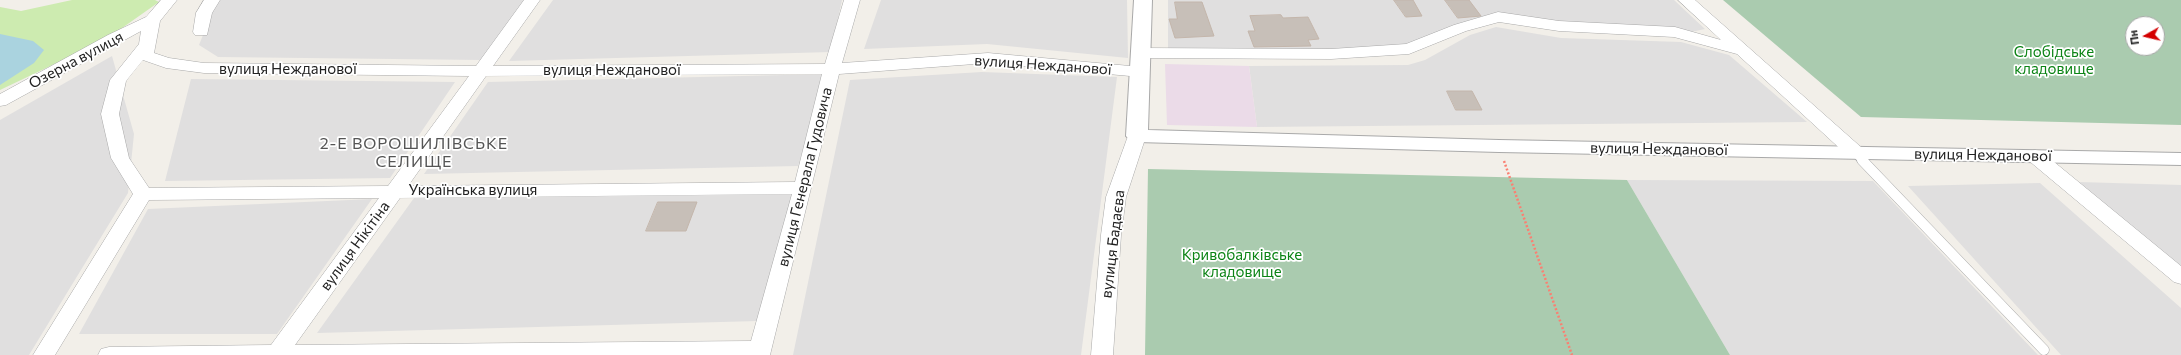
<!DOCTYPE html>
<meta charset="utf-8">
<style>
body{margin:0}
#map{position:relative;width:2181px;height:355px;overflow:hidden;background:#f2efe9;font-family:Commissioner,sans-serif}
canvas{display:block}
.north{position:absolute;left:2125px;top:16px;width:40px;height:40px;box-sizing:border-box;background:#fff;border:1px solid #a7a7a7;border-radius:50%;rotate:262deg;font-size:11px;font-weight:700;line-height:16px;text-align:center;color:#222}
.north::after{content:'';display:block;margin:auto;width:14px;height:18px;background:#d40000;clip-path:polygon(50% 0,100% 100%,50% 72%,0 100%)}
</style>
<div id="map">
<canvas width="2181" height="355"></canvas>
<div class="north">Пн</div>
</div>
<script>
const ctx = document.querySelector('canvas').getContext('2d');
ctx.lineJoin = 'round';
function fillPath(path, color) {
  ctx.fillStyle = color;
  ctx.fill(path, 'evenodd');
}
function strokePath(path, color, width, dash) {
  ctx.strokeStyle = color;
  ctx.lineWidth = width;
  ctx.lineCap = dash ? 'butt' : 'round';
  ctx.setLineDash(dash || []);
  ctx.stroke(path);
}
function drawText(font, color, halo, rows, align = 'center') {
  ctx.font = font + ' Commissioner,sans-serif';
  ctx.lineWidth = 3.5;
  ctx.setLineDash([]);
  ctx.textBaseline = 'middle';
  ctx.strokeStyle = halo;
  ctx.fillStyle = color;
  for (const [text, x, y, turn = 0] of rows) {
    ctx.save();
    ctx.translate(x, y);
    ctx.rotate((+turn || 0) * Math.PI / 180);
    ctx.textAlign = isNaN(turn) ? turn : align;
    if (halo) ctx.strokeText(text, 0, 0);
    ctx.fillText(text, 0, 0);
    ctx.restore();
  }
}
fillPath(new Path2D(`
 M217,0H525L481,60L218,57L199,45Z
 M553,0H842L831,52L509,61Z
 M881,0H1127L1128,58L987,44L864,49Z
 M1168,0H1674L1705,29L1691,32L1555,22L1492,15L1408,46L1349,51L1168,50Z
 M1496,27L1561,38L1681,42L1729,55L1807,122L1257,127L1249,66L1408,65L1425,60L1470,35Z
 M112,56L134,134L128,193L29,355H0V120Z
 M982,72L1117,77L1081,355H793L850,80Z
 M827,74L798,166L424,174L488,82Z
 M191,79L455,82L390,178L165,181Z
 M1627,180L1873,181L2038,355H1730Z
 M2079,182L2181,185V269Z
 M2040,183L2181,308V355H2061L1908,186Z
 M795,193L758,321L317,333L414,198Z
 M372,199L277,334H79L148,209Z`), '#e0dfdf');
fillPath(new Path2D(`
 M1165,64L1249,66L1257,127L1167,125Z`), '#ebdbe8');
fillPath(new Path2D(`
 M72,0H155L159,2L105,40L0,90V7L21,11Z`), '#cdebb0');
fillPath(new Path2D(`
 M1723,0H2181V125L1861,117ZM2133,24H2157V48H2133Z
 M1148,169L1627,180L1730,355H1145Z`), '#aacbaf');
fillPath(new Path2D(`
 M0,34L33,41L44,50L34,63L0,85Z`), '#aad3df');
const building = new Path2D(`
 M1394,0H1413L1422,16L1406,17Z
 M1445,0H1469L1481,16L1458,18Z
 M1175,2H1202L1214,36L1175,38L1169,19H1177Z
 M1281,15L1283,18L1308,17L1319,39L1308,40L1311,46L1254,47L1248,31H1255L1250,16Z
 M1447,91H1472L1482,110H1456Z
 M658,202H697L686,231H646Z`);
fillPath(building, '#c7bfb8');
strokePath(building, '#c4b6ab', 1);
const serviceFar1 = new Path2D(`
 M1855,152L1863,161`);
const service = new Path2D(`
 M1862,160L2044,350`);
const minor = new Path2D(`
 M161,0H177L160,21L154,53L169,58L204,63L476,66L524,0H540L493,66L825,64L844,0H860L842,63L988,53L1141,67L1147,68L1149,72L1147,76L1141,77L988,63L839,74L770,355H98L101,349L109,347L271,345L379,198L149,200L55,355H33L133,194L111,158L101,114L110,80L139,44L141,31L6,105L0,106V94L108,35L146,17ZM143,60L166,68L204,73L469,76L388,186L149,188L129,158L119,114L126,81ZM822,74L795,182L408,186L486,76ZM792,194L751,341L295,345L400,198Z
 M204,0H220L212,13L207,35H195L193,32L196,13Z
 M1678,0H1695L1862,148L1864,152L1862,156L1855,158L1848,156L1737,54L1674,37L1559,31L1499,22L1466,31L1409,54L1331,59L1141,58L1135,56L1133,53L1135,50L1141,48L1331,49L1406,44L1454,25L1498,12L1559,21L1675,27L1721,40Z
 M1137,131L1143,132L1146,136L1126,197L1121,235L1113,355H1091L1101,235L1106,197L1128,136L1131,132Z
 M2035,150L2042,152L2181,266V284L2174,282L2028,160L2026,156L2028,152Z`);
const tertiary = new Path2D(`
 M1134,0H1152L1148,130L1499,140L2181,153V165L1499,152L1137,142L1130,140L1126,136Z`);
strokePath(serviceFar1, '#a9a9a9', 10);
strokePath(service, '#a9a9a9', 11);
strokePath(minor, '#a9a9a9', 1);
strokePath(tertiary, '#a9a9a9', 2);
strokePath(new Path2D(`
 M1504,161L1572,355`), '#fa8072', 2.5, [2, 2]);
strokePath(serviceFar1, '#fff', 8);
strokePath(service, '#fff', 10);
fillPath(minor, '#fff');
fillPath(tertiary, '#fff');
drawText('15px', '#0c8416', '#fff', [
 ["Слобідське",2054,52],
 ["кладовище",2054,69],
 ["Кривобалківське",1242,255],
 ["кладовище",1242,272]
]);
drawText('15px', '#222', '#fff', [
 ["Озерна вулиця",76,60,-28],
 ["вулиця Нежданової",1043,65,4],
 ["вулиця Нежданової",288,69],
 ["вулиця Нежданової",612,70],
 ["вулиця Нежданової",1659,149,1],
 ["вулиця Нежданової",1983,155,1],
 ["вулиця Генерала Гудовича",805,177,-76],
 ["Українська вулиця",473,190],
 ["вулиця Бадаєва",1113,244,-83],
 ["вулиця Нікітіна",355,246,-54]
]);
ctx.letterSpacing = '1px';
drawText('16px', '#555', '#fff', [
 ["2-Е ВОРОШИЛІВСЬКЕ",414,144],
 ["СЕЛИЩЕ",414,162]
]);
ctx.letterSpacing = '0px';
</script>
